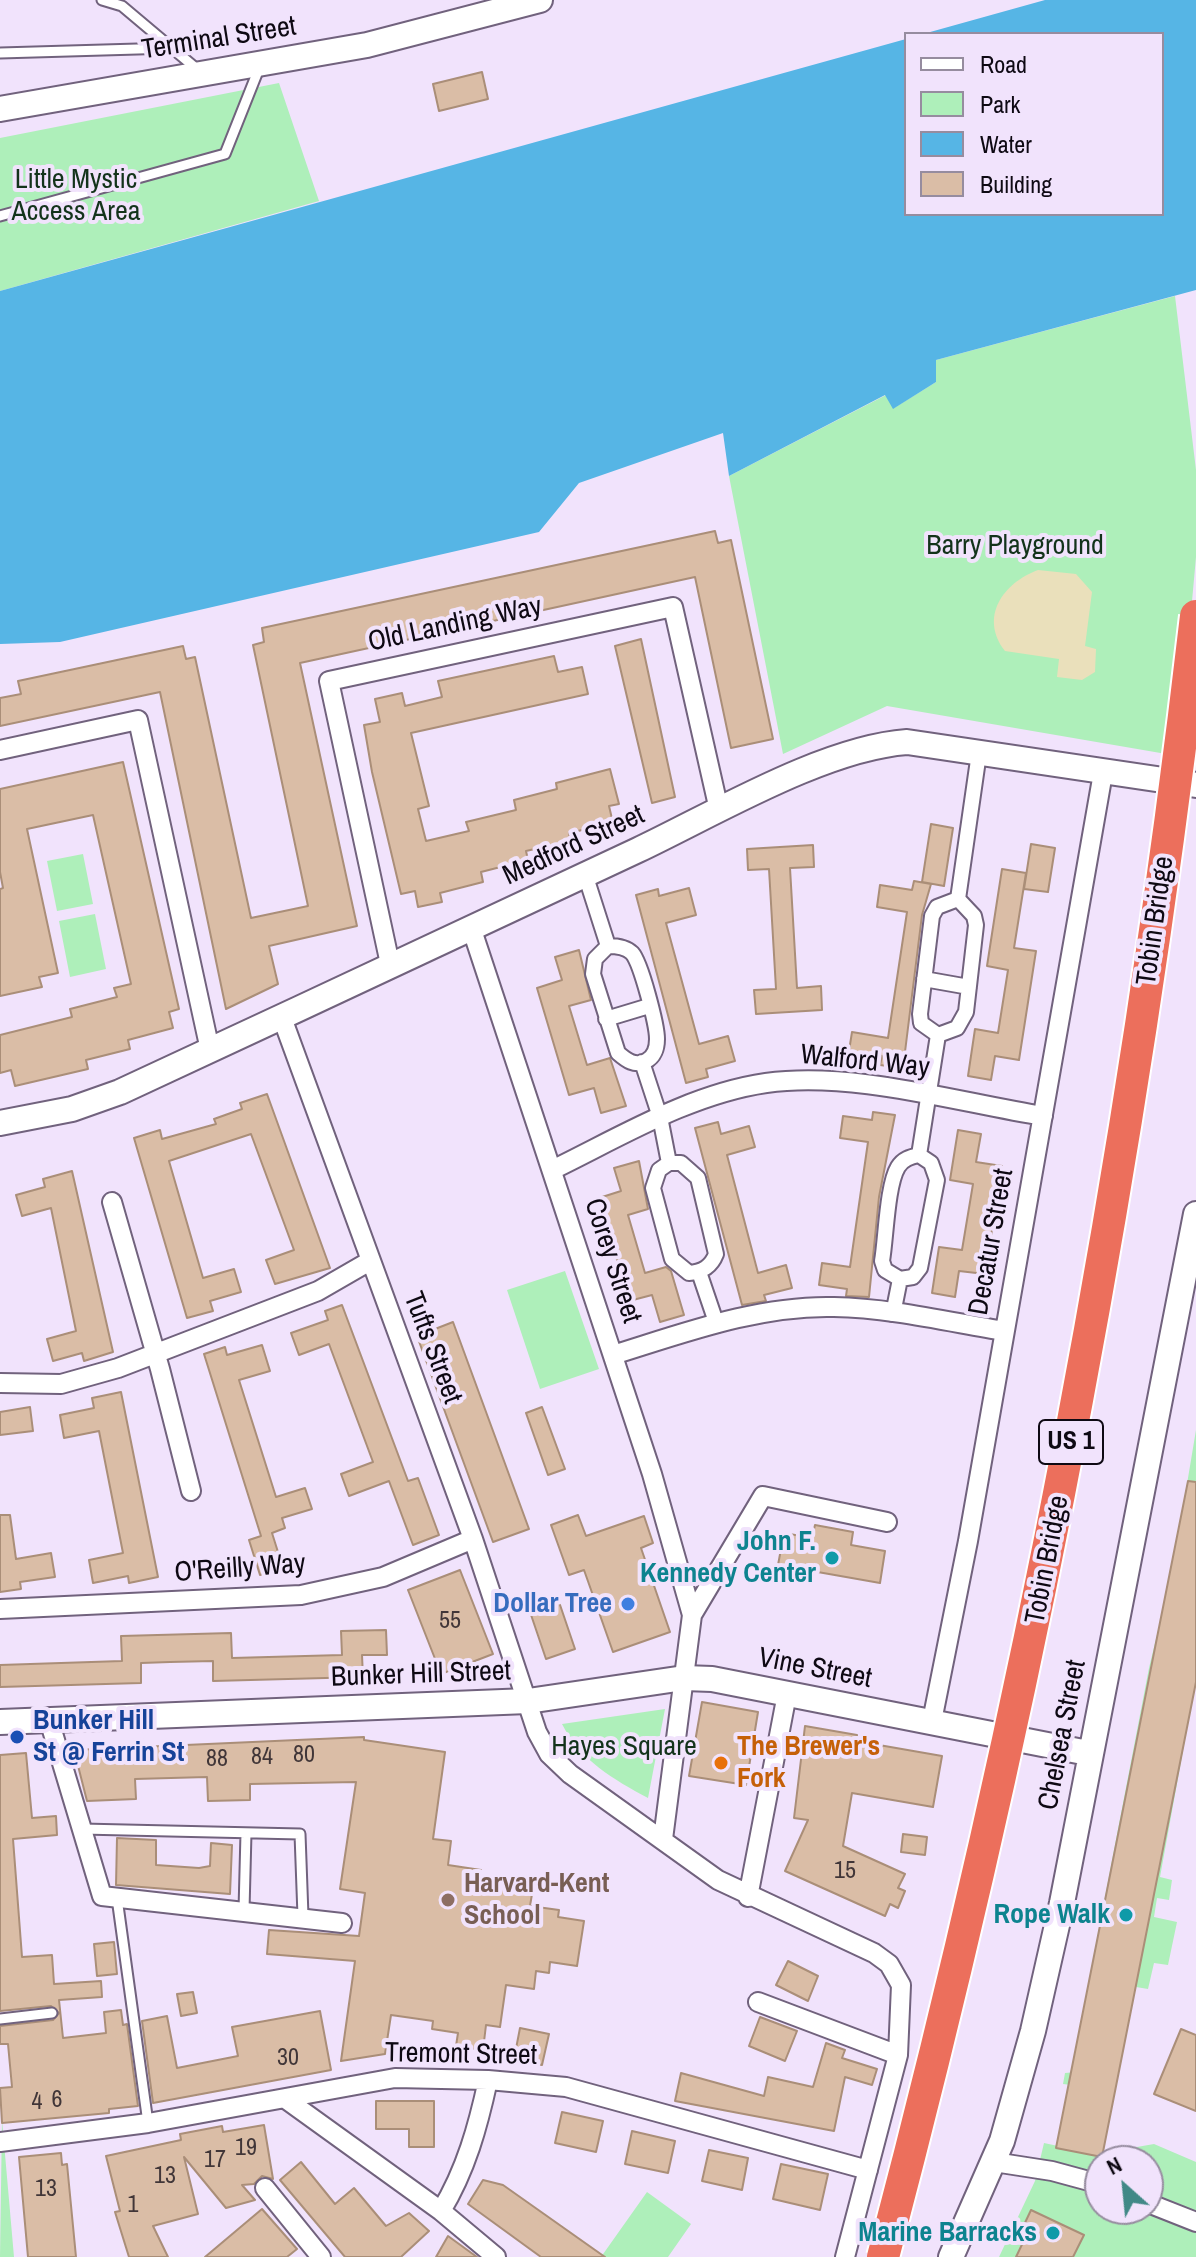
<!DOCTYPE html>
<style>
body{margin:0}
#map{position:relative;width:1196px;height:2257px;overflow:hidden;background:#f1e3fc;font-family:"Archivo Narrow",sans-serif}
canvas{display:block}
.legend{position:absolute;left:904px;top:32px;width:260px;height:184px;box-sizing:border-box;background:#f1e3fc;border:2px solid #968c9f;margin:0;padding:10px 14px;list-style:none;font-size:24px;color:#0e0913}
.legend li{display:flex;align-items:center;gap:16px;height:40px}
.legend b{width:40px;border:2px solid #968c9f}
.north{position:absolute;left:1084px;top:2145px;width:80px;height:80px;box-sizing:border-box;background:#f1e3fc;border:2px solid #968c9f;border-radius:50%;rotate:333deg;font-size:22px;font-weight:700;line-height:32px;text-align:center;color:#0e0913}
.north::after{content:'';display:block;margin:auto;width:28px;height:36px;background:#418987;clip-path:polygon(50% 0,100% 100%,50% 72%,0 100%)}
</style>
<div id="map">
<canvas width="1196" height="2257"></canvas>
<ul class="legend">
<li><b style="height:10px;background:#fff"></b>Road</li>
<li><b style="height:22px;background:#aeefba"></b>Park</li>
<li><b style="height:22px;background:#56b5e5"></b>Water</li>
<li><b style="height:22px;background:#dabda6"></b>Building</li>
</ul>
<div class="north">N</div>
</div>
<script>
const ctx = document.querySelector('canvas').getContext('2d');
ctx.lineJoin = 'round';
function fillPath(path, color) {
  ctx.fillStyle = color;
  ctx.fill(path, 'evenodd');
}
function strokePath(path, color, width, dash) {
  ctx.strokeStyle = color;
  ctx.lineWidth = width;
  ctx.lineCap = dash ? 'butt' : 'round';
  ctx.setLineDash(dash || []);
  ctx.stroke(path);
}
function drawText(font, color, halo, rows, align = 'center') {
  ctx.font = font + ' "Archivo Narrow",sans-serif';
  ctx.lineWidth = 8;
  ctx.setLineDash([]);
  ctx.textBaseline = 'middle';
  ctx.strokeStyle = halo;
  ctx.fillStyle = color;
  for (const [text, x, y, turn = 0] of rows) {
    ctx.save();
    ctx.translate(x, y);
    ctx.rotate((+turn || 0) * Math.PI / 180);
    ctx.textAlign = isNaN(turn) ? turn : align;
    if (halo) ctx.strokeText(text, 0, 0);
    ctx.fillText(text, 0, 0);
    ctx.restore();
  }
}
fillPath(new Path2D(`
 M279,83L319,201L0,291V138Z
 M1175,296L1196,470V557L1178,756L887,706L783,754L729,476L886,395L894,408L936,382V360Z
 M83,854L93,904L57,911L47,861Z
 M95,914L106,969L70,977L59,921Z
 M565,1271L599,1369L540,1389L507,1290Z
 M1196,1430V1679L1160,1877L1172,1880L1169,1900L1157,1898L1154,1917L1177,1922L1168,1965L1154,1963L1148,1989L1136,1987L1097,2154L1154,2144L1196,2162V2257H999L1035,2181L1044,2143L1058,2146L1071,2085L1063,2084L1065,2073L1076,2072L1079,2032L1149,1668L1173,1568ZM1100,2161H1148V2209H1100Z
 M665,1709L648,1798C613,1779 581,1761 562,1724Z
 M2,2120L14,2257H0Z
 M647,2192L691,2224L668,2257H601Z`), '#aeefba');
fillPath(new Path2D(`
 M1038,570L1076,574L1092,592L1085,646L1096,649L1095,672L1082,680L1057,677L1059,659L1005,651C979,617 1003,583 1038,570Z`), '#eae0bb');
fillPath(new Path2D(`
 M1045,0H1196V290L936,360V382L893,409L885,395L729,476L723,433L579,483L539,532L60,642L0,644V291L906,39V214H1162V34H923Z`), '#56b5e5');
const building = new Path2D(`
 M482,72L488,99L439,111L433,84Z
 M715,531L718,543L731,540L773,739L731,748L695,577L300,663L357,926L269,946L278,984L226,1009L160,692L0,726V698L21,694L18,681L183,646L186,659L195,657L251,918L308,906L253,645L264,642L262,628Z
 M641,639L675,797L652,803L615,646Z
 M554,656L558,672L582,667L588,694L411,733L429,806L418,809L426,841L469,831L466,822L516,810L514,800L557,789L556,783L610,769L619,804L609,806L613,823L569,833L570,841L526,851L528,860L481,872L483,882L440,893L442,902L418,907L415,891L401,894L372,772L364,725L380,722L375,699L402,693L405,706L442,697L438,681Z
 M123,762L179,1009L169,1012L173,1028L128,1040L130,1049L86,1060L88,1069L15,1086L11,1070L0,1073V1035L72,1017L70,1009L117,997L114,988L131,984L93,815L27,829L58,973L39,977L42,987L0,996V889L3,888L0,872V789Z
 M931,824L953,828L944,886L922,882Z
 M1031,844L1055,848L1048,892L1024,889Z
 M813,845L814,867L790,868L797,988L821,986L822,1010L756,1014L754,990L776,989L769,869L748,870L747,849Z
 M1002,869L1026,873L1014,948L1036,951L1019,1060L995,1056L991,1080L968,1076L975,1029L998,1033L1008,970L987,966Z
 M914,881L931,884L922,915L903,1068L880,1065L882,1056L849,1051L852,1032L888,1038L907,912L877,907L880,885L912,890Z
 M689,888L696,915L666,923L699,1044L728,1036L735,1061L706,1069L708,1077L686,1083L636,895L658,889L659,896Z
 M579,950L591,1000L569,1006L587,1065L610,1058L626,1106L601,1113L594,1088L569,1095L537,988L562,980L555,957Z
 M267,1094L330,1268L275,1284L266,1260L294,1250L251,1134L169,1161L203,1278L234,1269L241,1292L210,1301L213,1311L187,1318L134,1138L160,1130L162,1139L216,1124L214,1119L242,1109L240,1103Z
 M873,1112L895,1115L879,1197L869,1297L846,1296L847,1289L819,1285L822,1263L850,1267L868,1142L840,1138L843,1116L872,1120Z
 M718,1122L721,1134L749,1126L755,1147L727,1155L758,1273L786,1265L792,1288L764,1295L766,1301L742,1305L695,1128Z
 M958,1130L981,1134L976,1162L1002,1166L985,1274L959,1271L955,1297L932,1293L939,1247L962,1250L973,1184L950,1180Z
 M639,1161L648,1209L628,1215L645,1273L666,1267L671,1271L684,1315L660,1322L652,1295L629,1301L599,1198L621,1191L614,1168Z
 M72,1171L113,1352L84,1361L82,1353L53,1361L47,1339L76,1331L51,1208L22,1216L16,1195L45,1187L43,1179Z
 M342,1305L408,1481L418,1478L439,1535L413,1545L389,1481L349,1496L341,1474L373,1462L329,1344L299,1355L291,1333L328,1320L325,1311Z
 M453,1322L529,1529L493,1542L417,1336Z
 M262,1345L270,1371L239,1380L276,1497L305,1488L312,1509L282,1518L285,1528L272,1533L283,1568L260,1575L249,1540L261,1536L204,1354L225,1347L227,1355Z
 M121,1392L158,1577L129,1583L128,1576L93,1583L89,1560L123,1553L99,1431L64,1438L60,1415L94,1408L92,1398Z
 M30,1407L33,1431L0,1435V1412Z
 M542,1407L565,1469L548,1475L526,1413Z
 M1188,1481L1196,1482V1682L1102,2157L1056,2148Z
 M0,1515H10L16,1559L51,1553L55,1577L20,1582L21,1589L0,1592Z
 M578,1515L586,1536L644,1516L653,1543L641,1548L670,1632L613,1652L584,1570L569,1575L551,1525Z
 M815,1525L853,1532L851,1545L885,1551L880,1583L778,1565L784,1533L812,1538Z
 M460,1570L493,1654L441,1674L408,1590Z
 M557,1596L575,1649L546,1659L528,1606Z
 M386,1630L387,1655H362L363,1677L213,1681V1661L170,1662L141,1663V1683L0,1687V1665L122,1661L121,1636L231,1633L232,1658L342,1655L341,1631Z
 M702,1702L758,1712L746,1785L689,1776Z
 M805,1726L857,1735L856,1741L942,1756L933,1807L852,1793L843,1846L905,1874L898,1888L905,1891L898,1908L890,1904L885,1916L785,1871L808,1820L794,1818Z
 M364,1737V1740L445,1752L433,1839L451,1841L448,1865L481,1870L479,1878L506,1882L505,1890L532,1894L530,1906L559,1910L558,1917L584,1921L577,1966L550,1962L549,1973L536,1971L534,1989L506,1985L500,2027L486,2025L483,2050L456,2046L458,2033L432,2029L433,2021L391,2015L385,2054L341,2061L355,1961L267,1954L269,1930L359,1936L365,1893L340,1889L356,1782L250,1784V1800L208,1801L207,1777L135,1779L136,1799L87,1801L74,1750Z
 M26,1753L32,1818L56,1816L57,1835L13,1839L22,1957L52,1955L54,1984L101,1981L102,1997L59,2000L63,2038L106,2033L104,2012L121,2010L123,2025L127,2024L138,2106L109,2109V2113L2,2123L0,2088L12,2087L8,2044H0V2026L53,2020L59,2013L51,2006L0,2011V1755Z
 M903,1834L927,1837L925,1855L901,1852Z
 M117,1838L156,1840V1865L199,1868L210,1866L211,1843L232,1845L230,1894L116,1885Z
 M114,1942L117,1974L97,1976L94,1944Z
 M788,1961L818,1976L808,2001L776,1985Z
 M193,1992L197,2013L181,2016L177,1994Z
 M320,2011L331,2070L153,2103L142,2021L167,2016L177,2068L238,2056L232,2027Z
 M760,2017L797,2031L785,2061L749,2046Z
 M520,2028L549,2034L542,2065L514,2059Z
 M1181,2029L1196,2035V2111L1154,2094Z
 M826,2043L845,2050L842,2058L877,2069L872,2085L845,2077L834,2131L675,2101L681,2073L764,2096L768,2077L813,2087Z
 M376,2101H434V2147H409V2129H376Z
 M562,2112L603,2121L596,2152L555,2143Z
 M264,2125L273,2179L262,2176L254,2184L242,2185L255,2200L226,2208L184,2157L198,2214L153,2226L168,2257H129L115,2212L120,2211L106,2156L181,2140L180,2134L222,2126L223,2132Z
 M632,2131L675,2141L668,2173L625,2164Z
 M709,2150L748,2158L742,2190L702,2181Z
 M61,2153L62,2165L67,2164L76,2257H28L19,2157Z
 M301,2162L335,2204L354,2188L386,2226L409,2213L429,2231L401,2257H345L280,2180Z
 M781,2164L828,2174L820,2210L773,2199Z
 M483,2180L503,2185L605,2257H541L468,2204Z
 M262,2209L297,2249L287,2257H205Z
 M1031,2210L1084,2235L1073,2257H1016L1029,2230L1023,2227Z
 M448,2236L477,2257H436Z`);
fillPath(building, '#dabda6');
strokePath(building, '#aa8e78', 2);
const service = new Path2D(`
 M102,0L122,6L198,70
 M0,53L172,48
 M0,216L225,154L260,66
 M82,1829L300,1834L303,1916
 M117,1898L148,2123
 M244,1910L246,1833
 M0,2019L52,2013`);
const pedestrian = new Path2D(`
 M585,874L608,946
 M958,899L974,916L976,925L966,1012L957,1028L938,1035L921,1023L920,1014L932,916L937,907Z
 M958,899L979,753
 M608,946C617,946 626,947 632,953C641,963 657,1025 657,1039C657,1048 654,1057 646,1061C635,1067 626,1060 618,1053L593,974L595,959Z
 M924,979L969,987
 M606,1019L649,1006
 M642,1062L660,1117L669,1163L659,1170L653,1188L672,1259L689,1273C702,1272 711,1267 716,1254L698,1178L681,1163H669
 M919,1155L938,1035
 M699,1272L717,1325
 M893,1314L900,1279L913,1277L920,1268L937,1180L931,1163L919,1155C910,1157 903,1159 898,1167C887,1185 886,1238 882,1261L885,1270L900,1279`);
const minor = new Path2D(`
 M0,750L138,720L210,1050
 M471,927L652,1474L692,1615
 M390,964L329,681L673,607L719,810
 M281,1015L473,1539L537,1732L549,1754L570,1774L718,1880L874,1953L889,1964L901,1985L898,2055L845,2257
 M552,1170C620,1137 690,1094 766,1083C854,1071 956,1102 1043,1116
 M112,1202L160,1369L191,1491
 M613,1355C684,1333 759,1305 834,1307C891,1308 949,1322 1004,1331
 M0,1383L61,1384L118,1368L318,1291L370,1261
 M0,1609L301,1595L383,1577L473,1539
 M49,1720L102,1896L342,1923
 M932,1721L968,1541L1103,773
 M663,1839L692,1615L763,1496L887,1522
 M748,1897L787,1694
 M758,2002L898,2055
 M287,2100L441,2211L496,2257
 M0,2142L148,2123L395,2078L488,2080L566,2087L868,2170
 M994,2162L1052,2171L1100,2184
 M265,2188L321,2257
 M1148,2203L1196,2222
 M441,2211C466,2170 478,2126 488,2080`);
const secondary = new Path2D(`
 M0,109L367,45L540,0
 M0,1123L72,1109L120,1092C293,1012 465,931 638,850C714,814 824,748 907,742L1196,785
 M0,1722L528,1701L684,1678L712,1679L1088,1753
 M951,2257L1002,2141L1033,2031L1062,1903L1196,1214`);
strokePath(service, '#71627d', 13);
strokePath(pedestrian, '#71627d', 18);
strokePath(minor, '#71627d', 22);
strokePath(secondary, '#71627d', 28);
strokePath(service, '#fff', 9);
strokePath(pedestrian, '#fff', 14);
strokePath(minor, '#fff', 18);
strokePath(secondary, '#fff', 24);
const motorwayBridge = new Path2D(`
 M883,2257C1026,1717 1132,1170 1196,616`);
strokePath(motorwayBridge, '#fff', 36, []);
strokePath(motorwayBridge, '#ec6f5c', 32);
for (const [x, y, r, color] of [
 [832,1558,8,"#0f9aa8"],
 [628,1604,8,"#3f7fe0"],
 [17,1737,8,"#1a4fb4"],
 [721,1763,8,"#e8710a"],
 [448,1900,8,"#8d6e63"],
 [1126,1915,8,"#0f9aa8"],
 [1053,2233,8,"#0f9aa8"]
]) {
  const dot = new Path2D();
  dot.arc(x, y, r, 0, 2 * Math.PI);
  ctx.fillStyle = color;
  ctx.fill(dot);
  strokePath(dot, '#f1e3fc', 3);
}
drawText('24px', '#413638', null, [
 ["55",450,1622],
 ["80",304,1756],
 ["84",262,1758],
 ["88",217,1760],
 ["15",845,1872],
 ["30",288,2059],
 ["6",57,2101],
 ["4",37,2103],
 ["19",246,2149],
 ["17",215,2161],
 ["13",165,2177],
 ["13",46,2190],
 ["1",133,2206]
]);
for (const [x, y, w] of [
 [1071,1442,64]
]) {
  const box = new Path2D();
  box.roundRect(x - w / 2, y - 22, w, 44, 6);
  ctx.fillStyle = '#f1e3fc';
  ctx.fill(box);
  strokePath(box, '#0e0913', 2);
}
drawText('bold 26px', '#0e0913', null, [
 ["US 1",1071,1442]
]);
drawText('28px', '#0e0913', '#f1e3fc', [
 ["Terminal Street",219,39,-9],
 ["Old Landing Way",455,625,-12],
 ["Medford Street",574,846,-25],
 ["Tobin Bridge",1156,921,-82],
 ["Walford Way",865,1062,6],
 ["Decatur Street",992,1242,-80],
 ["Corey Street",612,1261,72],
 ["Tufts Street",432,1348,69],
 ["Tobin Bridge",1048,1560,-79],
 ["O'Reilly Way",240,1569,-4],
 ["Vine Street",815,1669,11],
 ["Bunker Hill Street",421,1675,-2],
 ["Chelsea Street",1063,1735,-79],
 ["Tremont Street",461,2055,1]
]);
drawText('28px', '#13331b', '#f1e3fc', [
 ["Little Mystic",76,180],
 ["Access Area",76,212],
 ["Barry Playground",1015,546],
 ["Hayes Square",624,1747]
]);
drawText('bold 28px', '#0d838f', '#f1e3fc', [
 ["John F.",816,1542],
 ["Kennedy Center",816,1574],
 ["Rope Walk",1110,1915],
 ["Marine Barracks",1037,2233]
], 'right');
drawText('bold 28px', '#366cbe', '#f1e3fc', [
 ["Dollar Tree",612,1604]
], 'right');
drawText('bold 28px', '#164399', '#f1e3fc', [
 ["Bunker Hill",33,1721],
 ["St @ Ferrin St",33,1753]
], 'left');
drawText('bold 28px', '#c56008', '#f1e3fc', [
 ["The Brewer's",737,1747],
 ["Fork",737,1779]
], 'left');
drawText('bold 28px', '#785e54', '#f1e3fc', [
 ["Harvard-Kent",464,1884],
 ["School",464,1916]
], 'left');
</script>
